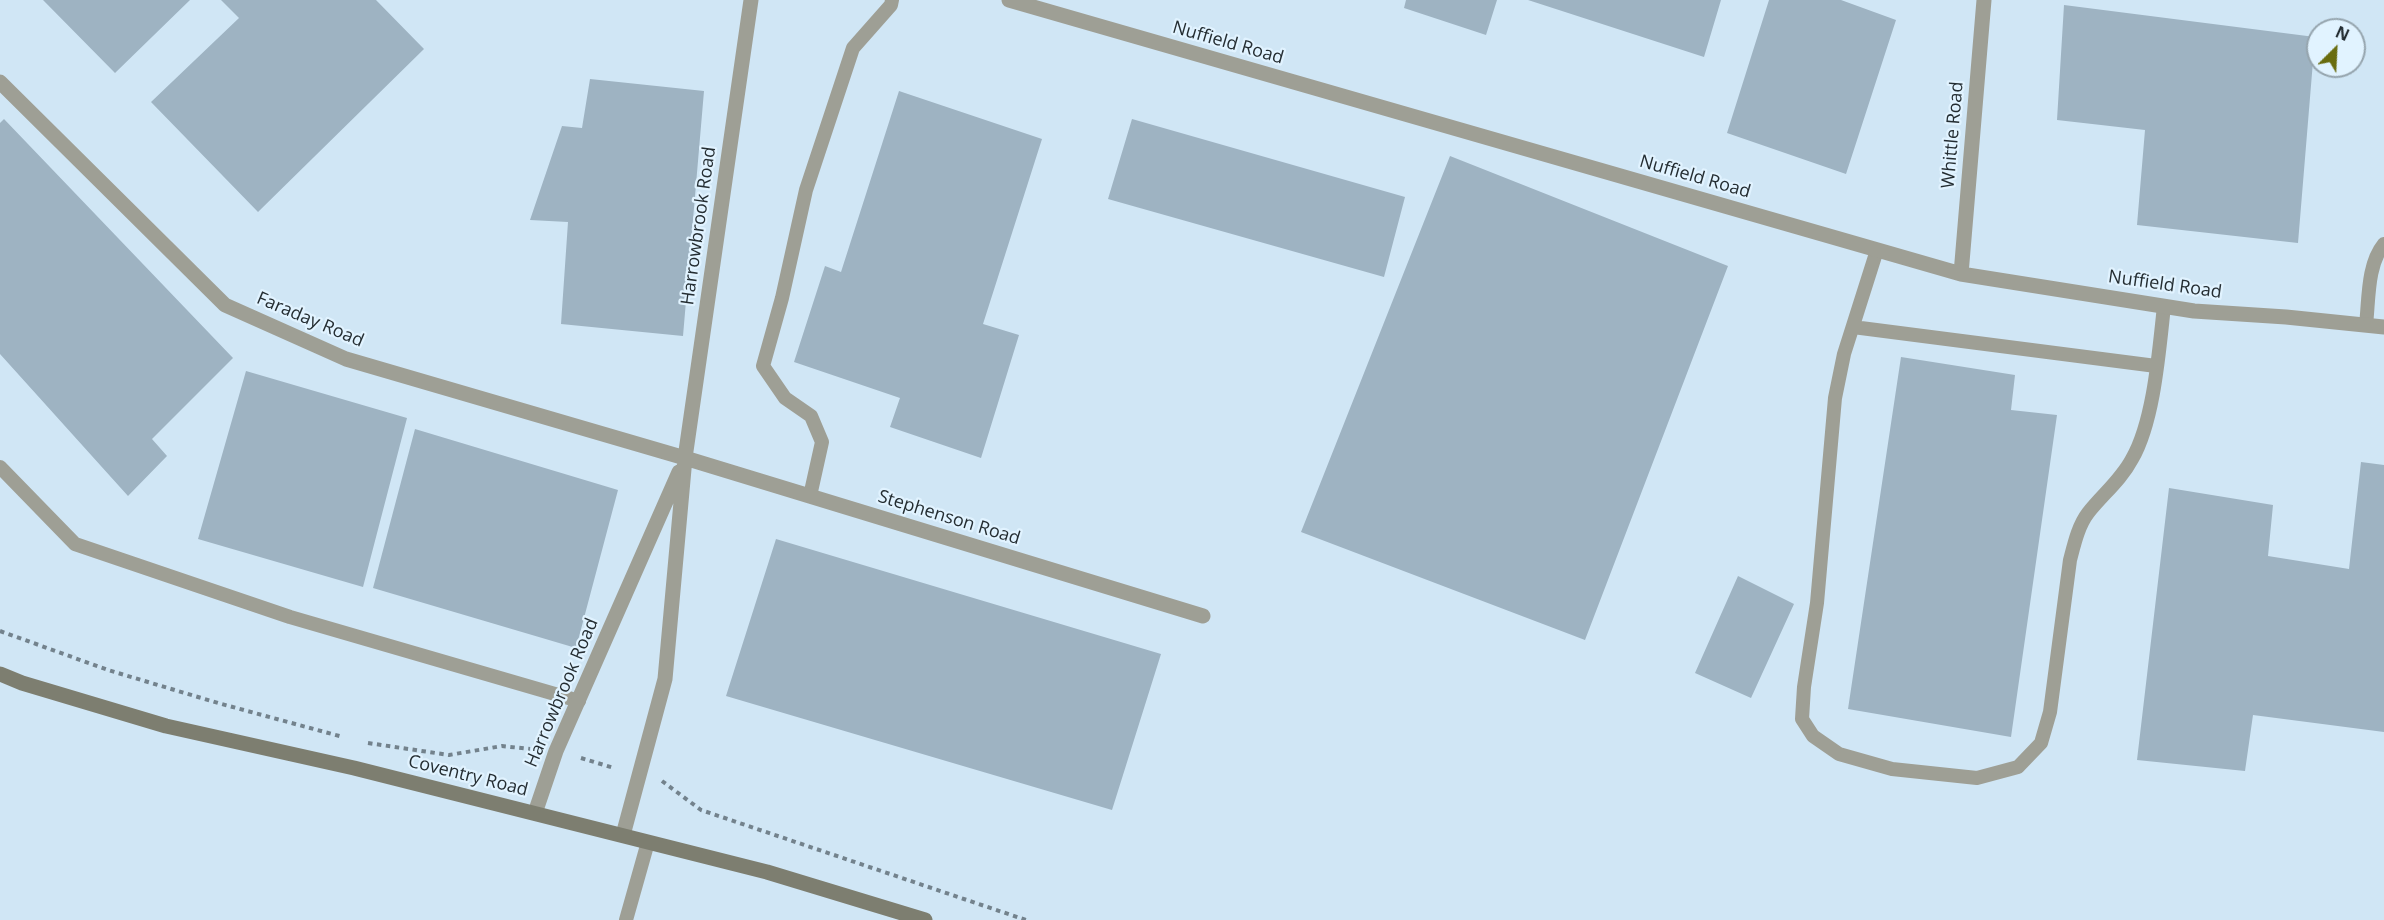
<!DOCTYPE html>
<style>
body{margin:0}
#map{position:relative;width:2384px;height:920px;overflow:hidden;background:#d0e6f5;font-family:"Open Sans",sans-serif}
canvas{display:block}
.north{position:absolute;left:2306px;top:18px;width:60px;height:60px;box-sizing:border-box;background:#e1f3ff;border:2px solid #95a4ad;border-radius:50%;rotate:24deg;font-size:16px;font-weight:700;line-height:24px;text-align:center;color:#242d32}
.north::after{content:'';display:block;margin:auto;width:21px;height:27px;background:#696c0e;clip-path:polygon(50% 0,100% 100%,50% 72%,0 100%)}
</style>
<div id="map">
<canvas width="2384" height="920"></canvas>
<div class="north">N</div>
</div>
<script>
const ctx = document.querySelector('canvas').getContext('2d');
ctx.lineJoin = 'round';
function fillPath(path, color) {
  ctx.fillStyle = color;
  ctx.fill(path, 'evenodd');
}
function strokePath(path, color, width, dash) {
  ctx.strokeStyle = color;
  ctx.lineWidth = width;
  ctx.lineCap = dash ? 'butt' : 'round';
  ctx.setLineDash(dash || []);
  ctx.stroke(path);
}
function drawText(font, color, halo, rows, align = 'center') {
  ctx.font = font + ' "Open Sans",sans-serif';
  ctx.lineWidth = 4.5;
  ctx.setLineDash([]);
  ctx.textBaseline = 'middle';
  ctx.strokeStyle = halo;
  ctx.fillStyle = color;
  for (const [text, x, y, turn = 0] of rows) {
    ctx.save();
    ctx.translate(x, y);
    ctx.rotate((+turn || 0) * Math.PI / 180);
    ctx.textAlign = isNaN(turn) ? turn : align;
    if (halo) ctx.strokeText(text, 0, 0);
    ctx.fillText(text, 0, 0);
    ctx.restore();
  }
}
fillPath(new Path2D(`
 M43,0H190L115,73Z
 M221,0H376L424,49L258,212L151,102L239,18Z
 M1406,0H1497L1486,35L1404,8Z
 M1528,0H1721L1704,57Z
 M1769,0H1841L1896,20L1846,174L1727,133Z
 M2064,5L2315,37L2298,243L2137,225L2145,130L2057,120Z
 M590,79L704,91L683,336L561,324L568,222L530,220L562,126L582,128Z
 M899,91L1042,139L983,324L1019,335L981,458L890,427L900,398L794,362L825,266L841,272Z
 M4,119L233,358L152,439L167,456L128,496L0,354V123Z
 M1132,119L1405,197L1384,277L1108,199Z
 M1450,156L1728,266L1585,640L1301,532Z
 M1901,357L2015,375L2011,410L2057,415L2011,737L1848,709Z
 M246,371L407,418L363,587L198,539Z
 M415,429L618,490L576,648L373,588Z
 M2361,462L2384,465V732L2253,715L2245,771L2137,760L2169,488L2273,505L2268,556L2349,569Z
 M776,539L1161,654L1112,810L726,696Z
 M1738,576L1794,604L1751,698L1695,673Z`), '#9eb3c2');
strokePath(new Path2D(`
 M0,631L108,670L218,703L343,737
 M368,743L449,755L502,746L530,749
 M581,758L614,768
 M662,781L701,810L1026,920`), '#73828c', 4, [4.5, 4.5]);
strokePath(new Path2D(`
 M1877,250L1844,354L1835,398L1817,603L1804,687L1802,719L1813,736L1839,754L1892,769L1977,778L2018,767L2041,743L2050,712L2070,560C2074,545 2078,526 2088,513C2102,495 2121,480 2132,459C2154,421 2159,351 2164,306
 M2366,325C2369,299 2367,265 2384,244
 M1853,327L2156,366
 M0,467L75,544L290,617L579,701
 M810,496L822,442L811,416L785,398L763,366L782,298L806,190L853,48L891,5L892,0
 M626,920L648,842`), '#9e9f95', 14);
strokePath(new Path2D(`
 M1009,0L1961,274L2194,311L2286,317L2384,327
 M0,82L225,305L346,359L685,458L1203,616
 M1961,274L1984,0
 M535,813L556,751L679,472
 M623,835L665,679L685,458L751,0`), '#9e9f95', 15);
strokePath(new Path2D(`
 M0,674L22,683L166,726L354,768L767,872L925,920`), '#7d7e70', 15);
drawText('18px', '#242d32', '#e1f3ff', [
 ["Nuffield Road",1228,43,16],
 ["Whittle Road",1953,135,-85],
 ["Nuffield Road",1695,177,16],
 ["Harrowbrook Road",699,226,-82],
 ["Nuffield Road",2165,285,8],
 ["Faraday Road",310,320,23],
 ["Stephenson Road",949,518,17],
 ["Harrowbrook Road",562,693,-67],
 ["Coventry Road",468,776,14]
]);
</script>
